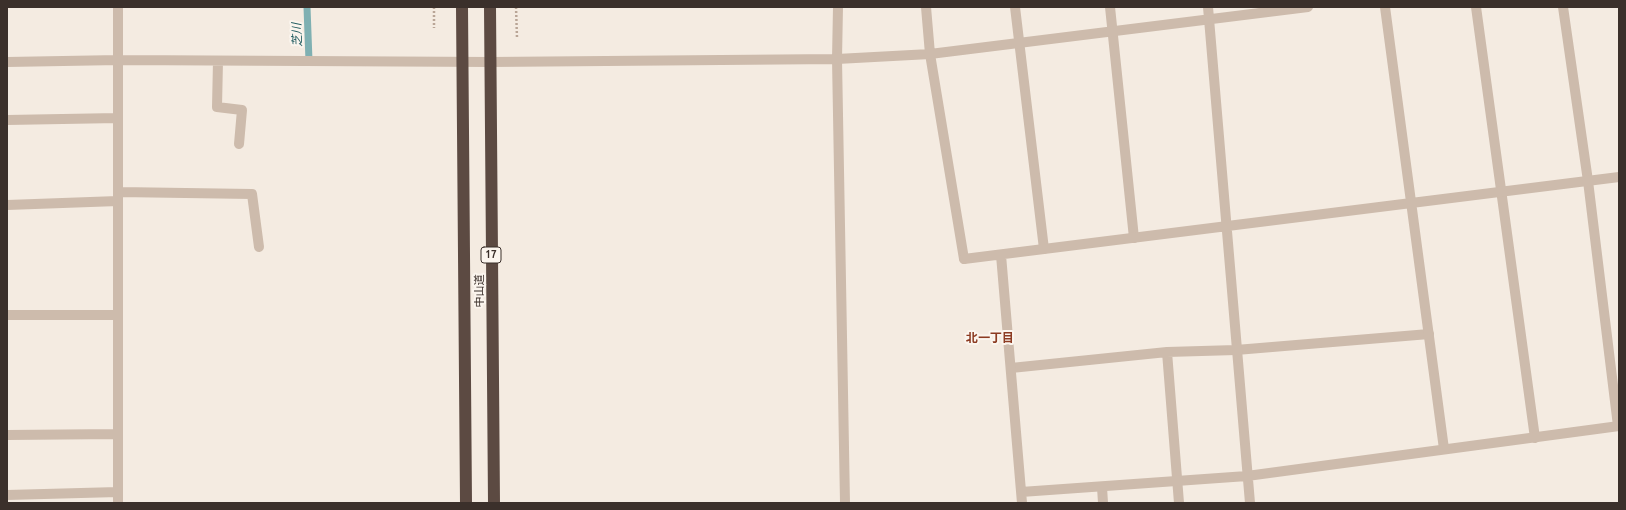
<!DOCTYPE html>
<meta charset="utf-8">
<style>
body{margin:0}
#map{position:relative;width:1626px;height:510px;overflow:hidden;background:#f4ebe1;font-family:Ubuntu,sans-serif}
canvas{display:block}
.frame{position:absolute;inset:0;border:8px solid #3b302b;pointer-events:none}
</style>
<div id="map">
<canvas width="1626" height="510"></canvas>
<div class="frame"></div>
</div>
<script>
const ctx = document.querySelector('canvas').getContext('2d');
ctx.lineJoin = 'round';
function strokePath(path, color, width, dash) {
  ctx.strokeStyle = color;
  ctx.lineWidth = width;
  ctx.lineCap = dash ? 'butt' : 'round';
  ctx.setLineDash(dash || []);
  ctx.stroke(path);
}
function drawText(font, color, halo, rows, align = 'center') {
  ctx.font = font + ' Ubuntu,"Noto Sans JP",sans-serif';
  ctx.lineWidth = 4;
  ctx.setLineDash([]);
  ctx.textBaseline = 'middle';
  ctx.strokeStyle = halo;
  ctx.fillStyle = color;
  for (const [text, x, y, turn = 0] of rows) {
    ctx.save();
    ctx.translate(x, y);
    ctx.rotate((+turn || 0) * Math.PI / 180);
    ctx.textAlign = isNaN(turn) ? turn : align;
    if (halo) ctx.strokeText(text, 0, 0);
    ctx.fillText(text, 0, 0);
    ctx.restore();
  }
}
strokePath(new Path2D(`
 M307,7L309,61`), '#7fb0b2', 7);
strokePath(new Path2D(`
 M434,7V28
 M516,7L517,38`), '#b9a596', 2.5, [2, 2]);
strokePath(new Path2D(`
 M1015,7L1044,249
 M1110,7L1134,238
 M1476,7L1535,438
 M1563,7L1588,181L1618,426
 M930,54L964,259
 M1167,352L1179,503
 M1011,368L1167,352L1236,350L1429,334
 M1102,487L1103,503`), '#cdbbac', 10);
strokePath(new Path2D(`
 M118,7V503
 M838,7L837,59L845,503
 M926,7L930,54
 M1208,7L1250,503
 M1385,7L1444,449
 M218,61L217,107L242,110L239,144
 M7,62L119,60L490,62L837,59L930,54L1308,7
 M7,120L118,118
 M119,192L252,194L259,247
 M7,205L118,201
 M1001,255L1022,503
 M964,259L1619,177
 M7,315H118
 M7,435L118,434
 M1021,492L1247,476L1619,426
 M7,495L118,492`), '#cdbbac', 10);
strokePath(new Path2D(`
 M462,7L466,503
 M490,7L494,503`), '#5c4a42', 12);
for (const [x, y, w] of [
 [491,255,20]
]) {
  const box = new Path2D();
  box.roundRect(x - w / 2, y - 8, w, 16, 3);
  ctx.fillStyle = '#fbf5ee';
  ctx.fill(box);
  strokePath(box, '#3b302b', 1);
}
drawText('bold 10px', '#3b302b', null, [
 ["17",491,255]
]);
drawText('11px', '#3b302b', '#fbf5ee', [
 ["中山道",479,291,-90]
]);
drawText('italic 12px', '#1f5a5e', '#fbf5ee', [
 ["芝川",297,35,-92]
]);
drawText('bold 12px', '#8c3b22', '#fbf5ee', [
 ["北一丁目",990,338]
]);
</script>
